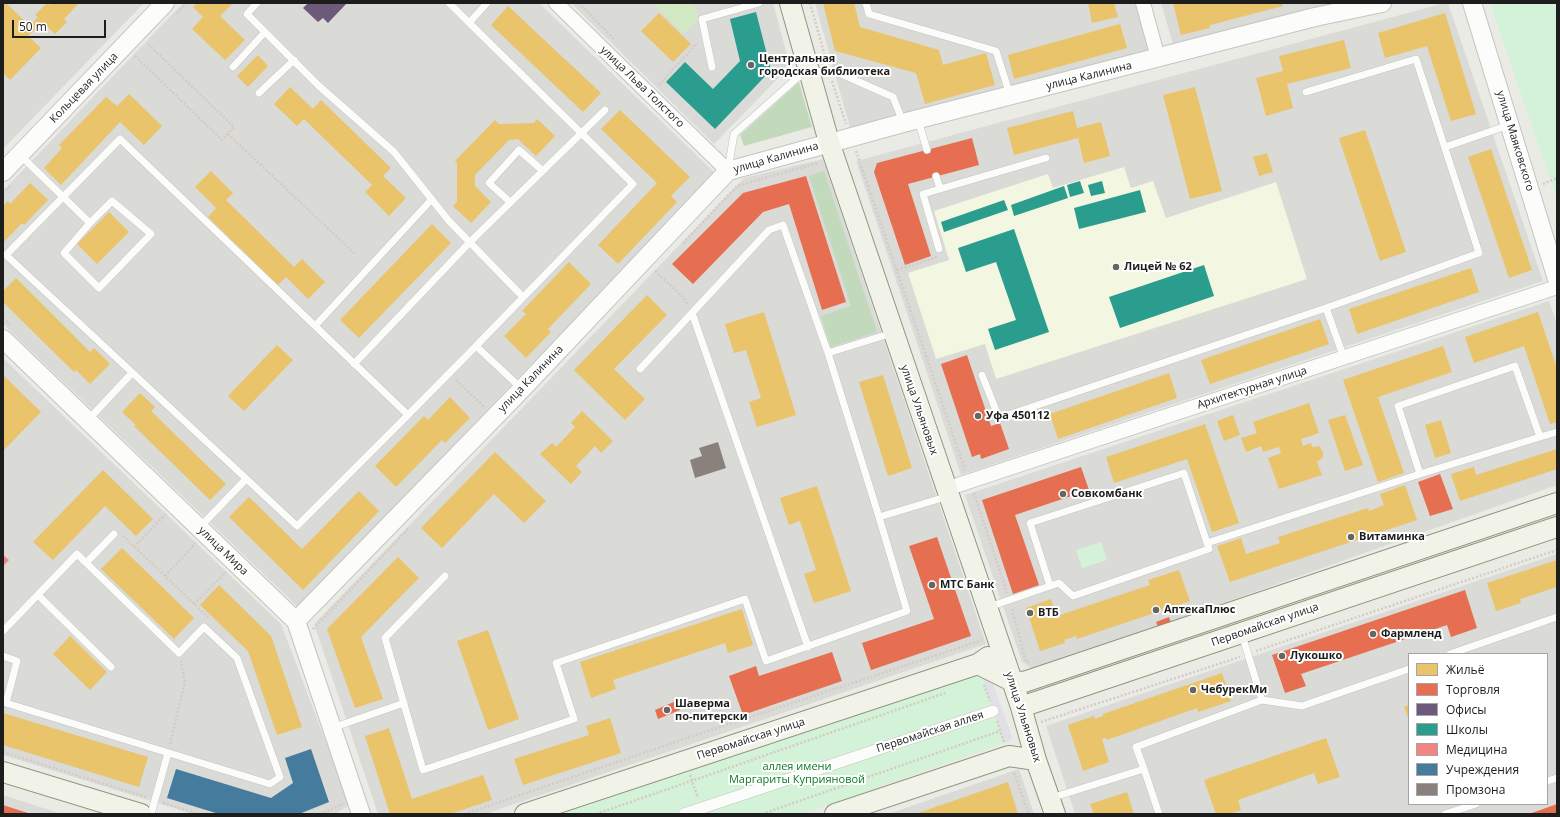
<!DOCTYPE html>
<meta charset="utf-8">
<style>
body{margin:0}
#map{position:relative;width:1560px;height:817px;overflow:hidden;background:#ebebe6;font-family:"Open Sans",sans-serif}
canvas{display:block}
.frame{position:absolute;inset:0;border:4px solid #1d1d1d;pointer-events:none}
.legend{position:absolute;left:1408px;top:653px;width:140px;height:152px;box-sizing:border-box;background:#fff;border:1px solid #a5a5a5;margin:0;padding:5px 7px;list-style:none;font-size:12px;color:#1d1d1d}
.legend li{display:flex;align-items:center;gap:8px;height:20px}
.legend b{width:20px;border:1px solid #a5a5a5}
.scale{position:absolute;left:12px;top:20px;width:94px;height:18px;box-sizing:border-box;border:2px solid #1d1d1d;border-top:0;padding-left:5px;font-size:12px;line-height:14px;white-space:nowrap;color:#1d1d1d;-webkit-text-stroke:3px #fff;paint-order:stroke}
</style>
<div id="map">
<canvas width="1560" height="817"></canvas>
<div class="frame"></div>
<ul class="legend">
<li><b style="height:11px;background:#e9c46a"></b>Жильё</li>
<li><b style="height:11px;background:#e76f51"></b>Торговля</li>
<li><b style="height:11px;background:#6d597a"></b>Офисы</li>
<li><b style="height:11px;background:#2a9d8f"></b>Школы</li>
<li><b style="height:11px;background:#f28482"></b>Медицина</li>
<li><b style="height:11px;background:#457b9d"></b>Учреждения</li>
<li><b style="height:11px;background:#8a817c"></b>Промзона</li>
</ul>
<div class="scale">50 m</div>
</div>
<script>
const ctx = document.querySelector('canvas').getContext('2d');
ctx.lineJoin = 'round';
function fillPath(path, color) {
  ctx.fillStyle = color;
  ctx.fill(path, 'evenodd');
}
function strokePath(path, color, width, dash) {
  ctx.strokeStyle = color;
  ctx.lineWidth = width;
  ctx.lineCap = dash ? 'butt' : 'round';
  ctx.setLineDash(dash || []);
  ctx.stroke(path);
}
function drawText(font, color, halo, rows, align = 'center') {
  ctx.font = font + ' "Open Sans",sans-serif';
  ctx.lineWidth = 4;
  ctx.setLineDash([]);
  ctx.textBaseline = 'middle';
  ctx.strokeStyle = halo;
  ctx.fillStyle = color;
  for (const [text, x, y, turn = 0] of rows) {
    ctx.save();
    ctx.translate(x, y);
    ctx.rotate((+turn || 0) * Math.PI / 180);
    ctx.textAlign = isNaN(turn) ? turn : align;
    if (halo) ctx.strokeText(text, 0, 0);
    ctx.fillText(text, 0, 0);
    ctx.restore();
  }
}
fillPath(new Path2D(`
 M3,3H144L3,149Z
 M183,3H539L715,173L298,607L3,324V191Z
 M571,3H773L790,66L714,144Z
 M815,3H1139L1153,52L851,131Z
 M1161,3H1358L1174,48Z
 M1445,3H1448L1543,281L961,475L856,161Z
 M823,159L986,644L485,814H378L314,624L744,178Z
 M1549,301L1557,324V485L1034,670L1022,662L965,495Z
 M3,358L281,624L350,805L335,814H193L3,755Z
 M1557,554V814H1075L1046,726ZM1409,654H1547V804H1409Z
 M1019,769L1034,814H888Z
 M3,795L62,814H3Z`), '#dadad7');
fillPath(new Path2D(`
 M1124,167L1131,188L1153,181L1166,218L1276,182L1307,279L996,379L985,344L936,359L908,273L949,260L934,211L1048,174L1053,188Z`), '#f3f6e0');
fillPath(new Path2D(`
 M653,3H693L700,18L683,34Z`), '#d3e9c4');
fillPath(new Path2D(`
 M799,82L812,127L744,146L740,135Z
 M824,171L877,332L831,347L821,316L851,306L809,176Z`), '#c2dabb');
fillPath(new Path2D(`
 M1490,3H1557V199Z
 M1101,542L1107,560L1082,568L1076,550Z
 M980,671L1004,743L802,814H542Z`), '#d3f2d7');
fillPath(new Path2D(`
 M980,671L991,679L1012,736L1010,741L1004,743Z`), '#e1e0e5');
fillPath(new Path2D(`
 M3,3H6L30,26L38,17L35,15L47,3L50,5L53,3H79L64,19L67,22L55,34L42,22L28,36L41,48L10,80L3,73Z
 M197,3H233L220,16L245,40L225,60L192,29L203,17L193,7Z
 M823,3H854L860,27L939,50L943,65L986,53L995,85L925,104L916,73L835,51Z
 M1088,3H1114L1118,17L1092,23Z
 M1173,3H1282L1283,6L1210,25V28L1181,35Z
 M508,6L601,93L583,112L491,25Z
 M659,13L691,44L673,62L641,31Z
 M1445,13L1476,114L1451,121L1427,46L1385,58L1378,33Z
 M1120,24L1127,48L1014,79L1008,55Z
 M1344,40L1351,68L1287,84L1293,108L1266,116L1256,78L1283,71L1279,56Z
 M258,55L268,66L248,87L237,76Z
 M290,87L313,109L321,100L391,168L383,176L406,198L389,216L365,192L372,185L304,119L297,126L274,104Z
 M1195,87L1222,191L1190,199L1163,95Z
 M129,94L162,126L144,145L120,122L61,185L44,168L62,148L59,145L106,97L117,106Z
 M620,110L690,177L671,196L677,202L618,264L598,245L657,183L601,129Z
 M1073,111L1077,128L1101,122L1110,156L1084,163L1078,138L1014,155L1007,128Z
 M537,119L555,136L536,156L518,139L509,140L475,175V186L491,202L471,223L453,206L457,202V163L455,161L495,120L499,124L534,123Z
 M1365,130L1406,252L1380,261L1339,138Z
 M1491,149L1532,270L1509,278L1468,157Z
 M1267,153L1273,172L1259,176L1253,157Z
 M211,171L233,193L226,200L294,267L302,259L325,282L308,299L286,277L278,285L208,217L216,208L195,187Z
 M30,183L48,200L24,225L22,223L3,243V206L8,201L10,204Z
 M109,212L129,232L97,264L77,244Z
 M432,224L451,243L359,338L340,320Z
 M569,262L591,284L548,329L551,332L526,358L504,336L526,314L522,311Z
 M1471,268L1479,292L1357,334L1349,309Z
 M16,278L90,352L94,348L110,364L90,384L76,370L74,372L3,302V291Z
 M647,295L667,315L614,369L645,399L625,420L574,370Z
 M764,312L796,415L757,427L749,402L761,398L746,350L734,353L725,324Z
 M1538,312L1557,368V422L1550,424L1524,346L1474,363L1465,337Z
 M1320,319L1329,344L1210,384L1201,360Z
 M277,345L293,360L244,411L228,396Z
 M1443,346L1452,372L1378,397L1404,473L1378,482L1343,380Z
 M1169,373L1177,398L1058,439L1050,414Z
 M3,375L41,412L3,451Z
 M883,375L912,468L888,476L859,382Z
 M140,393L155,407L151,411L226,484L210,500L134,426L136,425L122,412Z
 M450,397L470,418L445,443L442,440L396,487L375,466L424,416L428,420Z
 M1309,403L1319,433L1301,439L1303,446L1311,443L1312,447L1319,446L1323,453V457L1317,462L1322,475L1279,489L1268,458L1281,453L1279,447L1263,452L1261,446L1246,452L1241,438L1257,433L1253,422Z
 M582,411L613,441L601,453L595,446L576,466L582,472L571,484L540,454L552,443L556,447L575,427L571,423Z
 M1233,415L1240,435L1224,441L1217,421Z
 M1345,415L1363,465L1345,471L1328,420Z
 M1441,420L1451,453L1435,458L1425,425Z
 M1205,424L1239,523L1212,532L1187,459L1114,483L1106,457Z
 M1557,449V469L1460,501L1451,474L1474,467L1476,475Z
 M495,452L546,501L524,523L494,494L442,548L421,528Z
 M103,470L153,519L136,536L105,506L53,560L33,542Z
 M1405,485L1417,520L1230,582L1217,546L1241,538L1246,554L1280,543L1278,537L1368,508L1369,511L1384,505L1380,494Z
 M817,486L851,591L814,603L804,574L816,570L800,521L789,525L780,498Z
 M359,491L379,511L303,590L229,517L249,497L302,549Z
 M122,548L194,618L174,639L101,569Z
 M398,557L419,578L361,637L383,699L355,708L327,629Z
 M1557,560V587L1520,599L1521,603L1496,611L1487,583Z
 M1179,570L1190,601L1077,639L1076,636L1064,640L1065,643L1040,651L1026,608L1051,599L1057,619L1060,617V615L1150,585L1148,580Z
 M219,585L271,636L302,727L277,735L248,651L200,605Z
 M742,609L753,645L728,653L725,643L613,680L616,689L591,698L580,662Z
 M488,630L519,719L488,730L457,641Z
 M70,636L107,672L90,690L53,654Z
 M1222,673L1231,701L1198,712L1197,708L1107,740L1106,738L1102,739L1109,762L1083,771L1068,725L1094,716L1095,719L1103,716V714Z
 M1409,705V720L1404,707Z
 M3,713L148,757L139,787L3,745Z
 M610,718L621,753L523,785L514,759L589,735L586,726Z
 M389,728L412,799L483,775L492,800L450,814H390L365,736Z
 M1326,738L1340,777L1318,784L1314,773L1238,800L1241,810L1230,814H1216L1204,780Z
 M1008,782L1018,814H915Z
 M1127,792L1134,814H1094L1090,804Z`), '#e9c46a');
fillPath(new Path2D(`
 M972,138L979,165L908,184L931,256L905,265L874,172L877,163Z
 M806,176L846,302L822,310L789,204L763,212L693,284L672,264L743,193Z
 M967,355L991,426L1000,423L1009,449L981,459L980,454L972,457L941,364Z
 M1081,467L1089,490L1015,515L1039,585L1013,594L982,500Z
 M1440,474L1453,509L1430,516L1418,482Z
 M937,537L971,636L871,670L862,643L934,619L909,546Z
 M1465,590L1477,628L1451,637L1447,625L1301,674L1306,686L1285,693L1272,655Z
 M1169,617L1171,623L1158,627L1156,622Z
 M832,652L842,681L743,715L729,676L756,666L759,676Z
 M676,701L680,710L658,719L655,710Z
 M1557,804V814H1529Z
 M3,805L31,814H3Z`), '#e76f51');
fillPath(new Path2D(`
 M308,3H347L328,23L323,18L318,22L303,8Z`), '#6d597a');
fillPath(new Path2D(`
 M756,12L771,70L715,129L666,82L685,62L713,89L740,61L730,19Z
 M1080,181L1084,193L1070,197L1067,185Z
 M1102,181L1105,193L1091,196L1088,185Z
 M1064,186L1068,198L1014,216L1011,205Z
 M1140,190L1146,212L1079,229L1074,208Z
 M1004,200L1008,210L944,232L941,222Z
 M1014,229L1049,332L995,350L988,329L1016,320L996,262L966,272L958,248Z
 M1204,265L1214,296L1120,328L1109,297Z`), '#2a9d8f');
fillPath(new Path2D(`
 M3,555L9,560L3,566Z`), '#f28482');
fillPath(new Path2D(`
 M311,749L329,802L299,814H219L167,798L176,769L271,798L293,783L285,758Z`), '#457b9d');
fillPath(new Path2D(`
 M718,442L726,468L695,478L690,460L702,456L699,448Z`), '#8a817c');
const service = new Path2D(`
 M257,3L247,14L319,86L394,152L449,221L523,297
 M449,3L633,184L476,346
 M866,3L869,14L996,51L1010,95
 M469,23L487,3
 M233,67L265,32
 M712,67L702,19L759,3
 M259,93L294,60
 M918,120L927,150
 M1445,147L1509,125
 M20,155L90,223L64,253L99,288L151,234L112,201L90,223
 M728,170L734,134L797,78L809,73L832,70L893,97L903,122
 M936,176L940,189
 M510,202L489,183L519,150L543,171
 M939,249L923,194L1046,158
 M1326,308L1344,358
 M692,313L808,647
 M315,326L432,199
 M892,333L828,353L879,517L949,496
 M354,364L470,242L605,110
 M640,369L769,230L783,225L828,353
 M982,375L999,418L1326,308L1479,253L1416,59L1306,92
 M408,415L297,526L6,255L120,139L408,415L476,346L522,389
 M87,421L132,373
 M1420,474L1540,437
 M199,528L246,479
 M1207,543L1420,474L1398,406L1515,366L1540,437L1557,432
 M86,563L114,534
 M445,576L385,638L423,770L574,719L556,663L745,599L766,661L907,611L879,517
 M38,595L111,667
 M989,607L1050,586L1030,523L1184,473L1209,549L1073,596L1059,583L1050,586
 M3,631L77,554L179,653L204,627L237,658L280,777L270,784L6,703L17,661L3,656
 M1450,654L1557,617
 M1262,700L1302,706L1409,669
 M332,728L404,703
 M1144,769L1159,814
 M1547,781L1557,778
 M1051,798L1144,769L1136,747L1262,700L1242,635
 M151,814L168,753
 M1445,814L1476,804`);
const pedestrian = new Path2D(`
 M684,814L993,711`);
const minor = new Path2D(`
 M556,3L728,171
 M1143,3L1158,58
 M946,489L1557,287`);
const tertiary = new Path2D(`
 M1472,3L1557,279
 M3,172L165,3
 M3,339L296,621L361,814
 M296,621L522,389L728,171L903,123L1315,17L1382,3`);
const secondary = new Path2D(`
 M790,3L829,142L1021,707L1036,760L1055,814
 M978,664L1012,681L1024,682L1557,503
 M1021,707L1557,527
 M3,772L141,814
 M525,814L978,664L988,657
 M835,814L1009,756L1036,760`);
strokePath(service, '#c4c4c2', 8);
strokePath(pedestrian, '#c4c4c2', 12);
strokePath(minor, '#c4c4c2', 16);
strokePath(tertiary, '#c4c4c2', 20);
strokePath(secondary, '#90957e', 22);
strokePath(new Path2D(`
 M579,3L615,40
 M810,3L827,63
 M177,13L187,3
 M135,56L222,140L234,127L148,44
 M832,81L846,124
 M659,85L697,43
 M228,134L355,254
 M856,151L965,470
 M1543,184L1557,178
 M3,193L11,185
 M683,243L737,186L818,163
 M897,270L937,257
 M655,271L683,297L688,305
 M3,318L11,326
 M456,380L484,407
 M974,493L1007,593
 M123,536L209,618
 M134,547L166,514
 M165,576L196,543
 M194,604L226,572
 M1012,609L1026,662H1031
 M313,629L409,528
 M1256,651L1557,550
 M984,685L990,701
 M997,721L1004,742
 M1041,722L1240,657
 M170,744L185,682L181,661
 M3,752L146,797
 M1014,773L1029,814
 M690,775L698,798
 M163,803L198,814
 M320,814L343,804
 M465,814L678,741L982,640
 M596,814L945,693
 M762,814L1000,731`), '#d5cac6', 2.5, [2, 2]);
strokePath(service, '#fcfcfb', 7);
strokePath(pedestrian, '#fcfcfb', 11);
strokePath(minor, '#fcfcfb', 14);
strokePath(tertiary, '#fcfcfb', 18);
strokePath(secondary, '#f1f3e9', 20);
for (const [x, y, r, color] of [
 [751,65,4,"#656563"],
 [1116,267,4,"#656563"],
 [978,416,4,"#656563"],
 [1063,494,4,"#656563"],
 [1351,537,4,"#656563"],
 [932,585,4,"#656563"],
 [1156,610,4,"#656563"],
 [1030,613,4,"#656563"],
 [1373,634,4,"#656563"],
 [1282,656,4,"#656563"],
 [1193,690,4,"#656563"],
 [667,710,4,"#656563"]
]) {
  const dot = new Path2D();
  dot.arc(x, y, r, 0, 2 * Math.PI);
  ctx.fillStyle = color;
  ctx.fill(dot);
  strokePath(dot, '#fff', 1.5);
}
drawText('bold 11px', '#1d1d1d', '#fff', [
 ["Центральная",759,59],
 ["городская библиотека",759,72],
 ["Лицей № 62",1124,267],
 ["Уфа 450112",986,416],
 ["Совкомбанк",1071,494],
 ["Витаминка",1359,537],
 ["МТС Банк",940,585],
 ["АптекаПлюс",1164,610],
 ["ВТБ",1038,613],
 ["Фармленд",1381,634],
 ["Лукошко",1290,656],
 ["ЧебурекМи",1201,690],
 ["Шаверма",675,704],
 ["по-питерски",675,717]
], 'left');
drawText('11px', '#1d1d1d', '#fff', [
 ["улица Калинина",1089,76,-14],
 ["улица Льва Толстого",642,87,44],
 ["Кольцевая улица",84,88,-46],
 ["улица Маяковского",1515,141,73],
 ["улица Калинина",776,158,-16],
 ["улица Калинина",531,379,-46],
 ["Архитектурная улица",1252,388,-18],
 ["улица Ульяновых",919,410,71],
 ["улица Мира",223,551,44],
 ["Первомайская улица",1265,625,-19],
 ["улица Ульяновых",1023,717,72],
 ["Первомайская аллея",930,732,-18],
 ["Первомайская улица",751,739,-18]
]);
drawText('11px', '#0d7924', '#fff', [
 ["аллея имени",797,767],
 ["Маргариты Куприяновой",797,780]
]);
</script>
